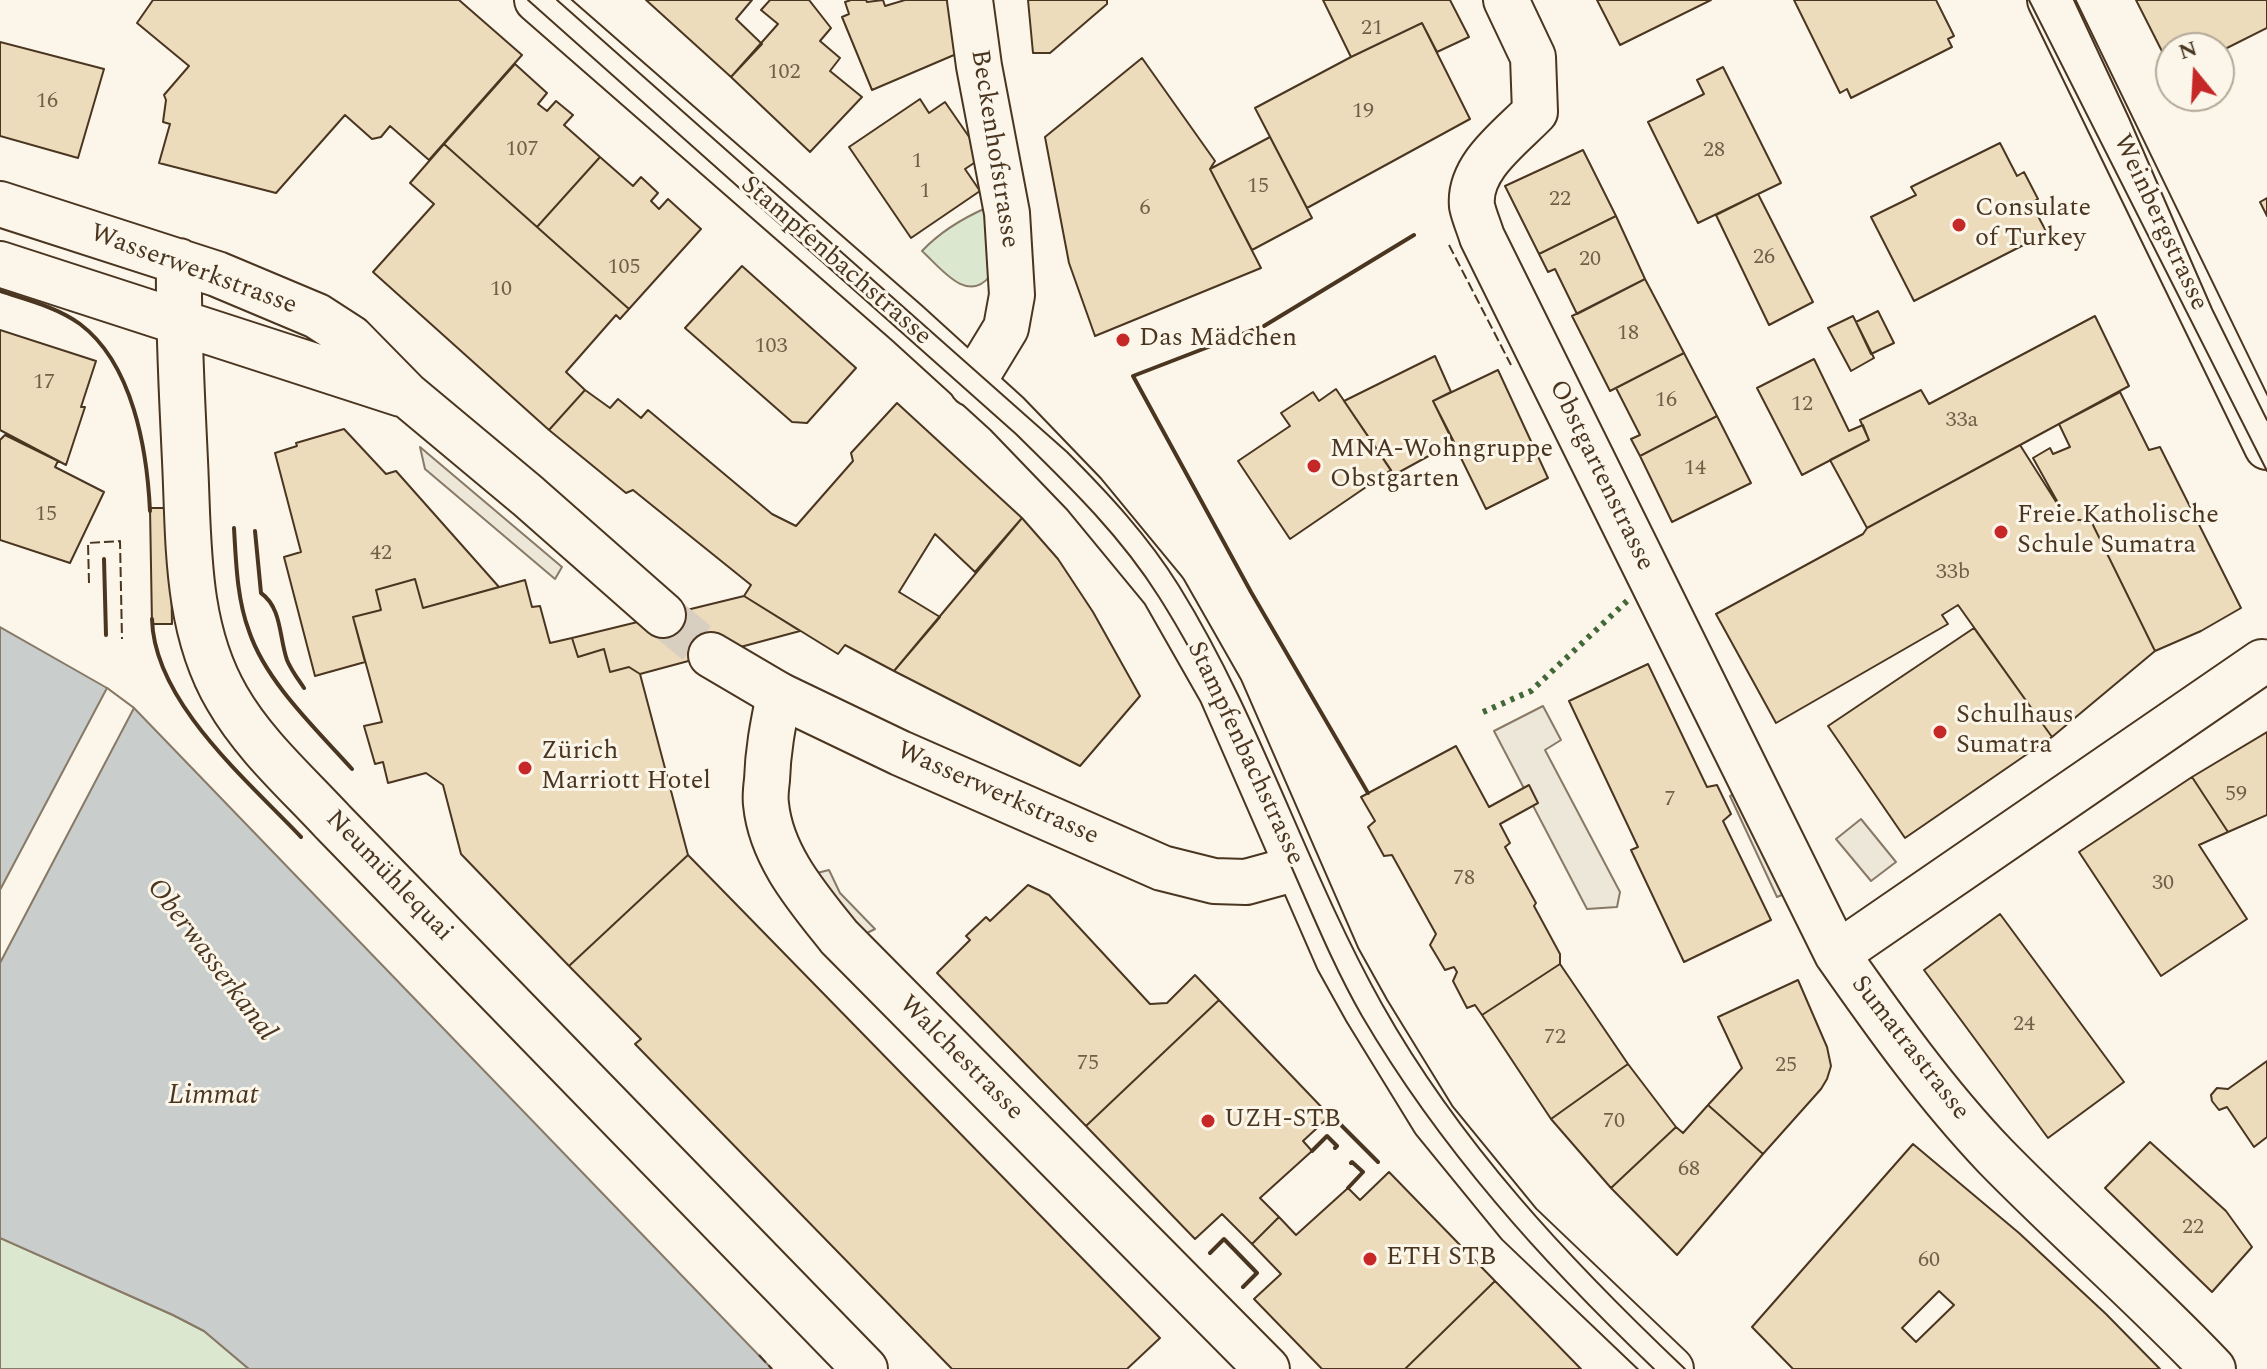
<!DOCTYPE html>
<meta charset="utf-8">
<style>
body{margin:0}
#map{position:relative;width:2267px;height:1369px;overflow:hidden;background:#fbf6e9;font-family:Spectral,serif}
canvas{display:block}
.north{position:absolute;left:2155px;top:32px;width:80px;height:80px;box-sizing:border-box;background:#fbf6e9;border:2px solid #b4a999;border-radius:50%;rotate:342deg;font-size:22px;font-weight:700;line-height:32px;text-align:center;color:#4a3520}
.north::after{content:'';display:block;margin:auto;width:28px;height:36px;background:#c62828;clip-path:polygon(50% 0,100% 100%,50% 72%,0 100%)}
</style>
<div id="map">
<canvas width="2267" height="1369"></canvas>
<div class="north">N</div>
</div>
<script>
const ctx = document.querySelector('canvas').getContext('2d');
ctx.lineJoin = 'round';
function fillPath(path, color) {
  ctx.fillStyle = color;
  ctx.fill(path, 'evenodd');
}
function strokePath(path, color, width, dash) {
  ctx.strokeStyle = color;
  ctx.lineWidth = width;
  ctx.lineCap = dash ? 'butt' : 'round';
  ctx.setLineDash(dash || []);
  ctx.stroke(path);
}
function drawText(font, color, halo, rows, align = 'center') {
  ctx.font = font + ' Spectral,serif';
  ctx.lineWidth = 6;
  ctx.setLineDash([]);
  ctx.textBaseline = 'middle';
  ctx.strokeStyle = halo;
  ctx.fillStyle = color;
  for (const [text, x, y, turn = 0] of rows) {
    ctx.save();
    ctx.translate(x, y);
    ctx.rotate((+turn || 0) * Math.PI / 180);
    ctx.textAlign = isNaN(turn) ? turn : align;
    if (halo) ctx.strokeText(text, 0, 0);
    ctx.fillText(text, 0, 0);
    ctx.restore();
  }
}
const green = new Path2D(`
 M986,208L990,276C967,305 940,267 922,251C940,232 961,219 986,208Z
 M0,1238L173,1315L204,1331L249,1369H0Z`);
fillPath(green, '#dce7d0');
strokePath(green, '#887966', 2);
const parking = new Path2D(`
 M420,447L562,567L555,579L425,469Z
 M1543,706L1561,740L1545,750L1620,892L1617,907L1587,909L1494,731Z
 M1743,790L1791,891L1777,897L1730,796Z
 M1861,819L1896,862L1871,881L1836,839Z
 M829,870L840,893L875,929L861,936L813,874Z`);
fillPath(parking, '#ede7d9');
strokePath(parking, '#887966', 2);
const water = new Path2D(`
 M0,627L107,688L134,708L772,1369H249L204,1331L173,1315L0,1238Z`);
fillPath(water, '#c9cecd');
strokePath(water, '#887966', 2);
const pier = new Path2D(`
 M107,688L134,708L0,963V890Z`);
fillPath(pier, '#fbf6e9');
strokePath(pier, '#887966', 2);
const building = new Path2D(`
 M153,0H459L522,55L429,160L390,126L381,137L372,139L345,115L276,193L159,163L170,124L163,122L166,100L164,95L189,66L137,23Z
 M646,0H752L736,19L762,44L731,77Z
 M770,0H809L831,28L820,41L840,58L830,71L862,97L810,152L731,77L778,24L761,10Z
 M851,0H866L867,2L883,0L885,6L905,0H951L961,52L872,90L842,17L849,14L845,2Z
 M1028,0H1107V4L1050,53H1033Z
 M1323,0H1450L1469,37L1437,52L1422,23L1351,57Z
 M1597,0H1711L1620,45Z
 M1794,0H1936L1954,36L1948,39L1952,47L1851,98L1847,89L1840,93Z
 M2136,0H2267V28L2219,52V48H2171V69Z
 M1422,23L1470,119L1307,208L1255,108L1351,57Z
 M0,42L104,69L78,158L0,136Z
 M1142,58L1215,161L1210,169L1261,268L1095,336L1069,263L1045,137Z
 M515,64L547,93L538,104L547,111L556,101L573,115L564,125L600,157L537,227L444,144Z
 M1723,67L1781,183L1698,223L1648,122L1704,94L1697,80Z
 M920,99L929,113L945,102L983,157L965,169L980,191L911,238L849,147Z
 M1270,137L1312,218L1252,250L1210,169Z
 M2000,143L2017,176L2024,172L2038,199L2031,203L2047,233L1914,301L1871,217L1916,195L1911,187Z
 M444,144L629,309L620,319L616,315L566,372L585,390L549,430L373,272L434,204L410,183Z
 M1583,150L1616,216L1539,254L1505,186Z
 M600,157L633,186L641,177L658,193L651,201L659,209L668,199L701,229L629,309L537,227Z
 M1758,194L1813,302L1769,325L1716,215Z
 M2267,198V216L2260,202Z
 M1616,216L1645,279L1577,314L1555,269L1548,272L1539,254Z
 M742,266L856,368L807,423L792,422L685,328Z
 M1645,279L1684,353L1610,391L1572,316Z
 M1878,311L1894,343L1871,354L1856,322Z
 M1853,316L1874,358L1851,371L1828,328Z
 M2095,316L2129,386L1867,528L1830,460L1869,440L1860,420L1921,390L1929,404Z
 M0,330L96,361L81,407H85L66,465L0,430Z
 M1684,353L1717,416L1640,456L1631,439L1640,435L1616,388Z
 M1435,356L1451,392L1433,401L1454,442L1394,475L1344,401Z
 M1814,359L1849,431L1863,425L1869,440L1802,475L1757,388Z
 M1498,370L1548,478L1486,509L1433,401Z
 M1336,389L1391,470L1290,539L1238,461L1290,426L1281,413L1313,392L1319,401Z
 M585,390L610,408L618,399L641,418L648,410L772,514L796,526L853,461L851,453L897,403L1022,518L975,572L935,534L899,592L940,617L894,671L845,645L838,654L744,596L751,585L633,490L626,493L549,430Z
 M2120,392L2149,450L2160,447L2241,608L2201,631L2155,651L2091,521L2067,519L2033,458L2050,448L2053,454L2070,447L2059,424Z
 M1717,416L1751,483L1672,522L1640,456Z
 M344,429L386,474L396,471L499,587L423,608L415,579L376,590L381,610L353,617L365,662L315,676L284,557L301,552L275,453L297,446L296,443Z
 M5,435L58,461L55,467L104,492L70,563L0,540V440Z
 M2020,445L2067,519L2091,521L2155,651L2052,737L1958,605L1942,615L1948,624L1776,723L1716,614L1863,534L1867,528Z
 M150,508H170L172,624H152Z
 M1022,518L1058,559L1093,612L1140,696L1080,766L894,671Z
 M415,579L423,608L525,580L532,607L540,606L550,643L572,638L578,657L604,649L610,672L629,667L640,674L688,855L569,966L461,854L443,785L426,773L388,783L383,762L375,764L364,726L382,722L353,617L381,610L376,590Z
 M744,596L800,631L640,674L629,667L610,672L604,649L578,657L572,638Z
 M1974,628L2052,737L1905,838L1828,726Z
 M1648,664L1707,787L1717,785L1731,814L1723,821L1771,920L1684,962L1631,850L1638,847L1569,701Z
 M2267,732V815L2228,832L2192,777Z
 M1456,746L1489,807L1529,785L1538,803L1500,824L1510,843L1505,847L1536,903L1534,906L1560,954V964L1482,1015L1475,1005L1467,1008L1453,981L1457,972L1454,967L1445,970L1430,945L1436,934L1392,855L1384,856L1368,827L1375,821L1361,797Z
 M2192,777L2228,832L2199,845L2247,919L2161,976L2079,852Z
 M688,855L1160,1338L1127,1369H952L635,1044L641,1039L569,966Z
 M1028,885L1049,895L1150,1004L1167,1003L1195,975L1219,1000L1086,1126L937,973L970,940L966,936L986,917L990,921Z
 M2000,914L2124,1082L2048,1138L1924,970Z
 M1560,964L1628,1064L1551,1119L1482,1015Z
 M1798,980L1827,1047L1831,1066L1827,1079L1821,1089L1763,1154L1708,1105L1742,1068L1718,1017Z
 M1219,1000L1330,1116L1303,1141L1312,1151L1260,1198L1279,1217L1252,1244L1222,1214L1195,1239L1086,1126Z
 M2267,1061V1137L2254,1147L2227,1107L2219,1110L2212,1101L2211,1095L2217,1088L2228,1089Z
 M1628,1064L1676,1127L1611,1188L1551,1119Z
 M1708,1105L1763,1154L1677,1255L1611,1188L1676,1127L1683,1133Z
 M2150,1142L2226,1211L2252,1247L2212,1292L2105,1188Z
 M1913,1144L2019,1233L2106,1314L2160,1369H1793L1752,1327ZM1939,1291L1954,1305L1916,1342L1902,1328Z
 M1389,1172L1495,1281L1405,1369H1322L1254,1299L1281,1274L1252,1244L1279,1217L1296,1235L1348,1188L1360,1200Z
 M1495,1281L1581,1369H1405Z`);
fillPath(building, '#ecdcbc');
strokePath(building, '#4a3520', 2);
strokePath(new Path2D(`
 M663,615L711,655`), '#d8cfc1', 44, [44, 22]);
const street = new Path2D(`
 M970,0L979,66L1007,213L1012,295L1006,328L972,384
 M1506,0L1533,57L1535,112C1511,137 1468,167 1472,206C1474,216 1479,227 1482,237L1837,954C1886,1024 1936,1094 1995,1156C2066,1229 2143,1295 2213,1369
 M779,695C773,725 768,749 767,780C766,788 765,797 766,804C771,856 808,898 839,937L1267,1369
 M1837,954L2262,662`);
const secondary = new Path2D(`
 M537,0L907,323L1007,414L1084,494L1164,591L1221,691L1338,959L1367,1011L1434,1120L1519,1224L1671,1369
 M2050,0L2267,447
 M0,204L217,274L317,316L351,338L407,395L528,496L663,615
 M179,261C178,328 182,394 185,461C189,541 185,626 227,698C254,745 296,782 333,822L865,1369
 M0,264L401,394
 M711,655L779,695L900,753L1162,868L1214,881L1246,882L1297,868`);
strokePath(street, '#4a3520', 48);
strokePath(secondary, '#4a3520', 48);
strokePath(street, '#fbf6e9', 44);
strokePath(secondary, '#fbf6e9', 44);
strokePath(new Path2D(`
 M528,0L1016,434C1068,485 1120,535 1159,597C1213,682 1252,776 1292,868C1314,918 1335,969 1362,1016C1440,1149 1543,1263 1654,1369
 M557,0L1067,452C1108,493 1148,536 1179,586C1261,718 1306,868 1382,1004C1460,1143 1569,1259 1685,1369
 M2029,0L2267,471
 M2074,0L2129,118L2212,309L2267,420`), '#4a3520', 2);
strokePath(new Path2D(`
 M1483,712L1531,691L1627,601`), '#436837', 6, [4, 6]);
strokePath(new Path2D(`
 M1449,245L1511,365
 M89,583L88,543L120,541L122,639
 M759,1355L772,1369`), '#4a3520', 2, [10, 4]);
strokePath(new Path2D(`
 M0,291C27,300 57,307 80,324C133,364 147,449 150,511
 M1264,326L1414,235
 M1255,329L1133,376L1251,592L1368,793
 M234,528C236,562 237,599 249,631C266,682 316,729 352,769
 M255,531L261,593C282,608 279,637 287,660C291,670 298,679 304,688
 M104,559L106,635
 M152,619C154,702 247,780 301,837
 M1339,1123L1378,1162
 M1312,1151L1327,1136L1337,1146L1335,1148
 M1348,1188L1363,1172L1352,1162L1351,1163
 M1210,1253L1224,1239L1257,1273L1243,1287`), '#4a3520', 4);
for (const [x, y, r, color] of [
 [1959,225,8,"#c62828"],
 [1123,340,8,"#c62828"],
 [1314,466,8,"#c62828"],
 [2001,532,8,"#c62828"],
 [1940,732,8,"#c62828"],
 [525,768,8,"#c62828"],
 [1208,1121,8,"#c62828"],
 [1370,1259,8,"#c62828"]
]) {
  const dot = new Path2D();
  dot.arc(x, y, r, 0, 2 * Math.PI);
  ctx.fillStyle = color;
  ctx.fill(dot);
  strokePath(dot, '#fbf6e9', 3);
}
drawText('22px', '#725f47', null, [
 ["21",1372,30],
 ["102",784,74],
 ["16",47,103],
 ["19",1363,113],
 ["107",522,151],
 ["28",1714,152],
 ["1",917,163],
 ["15",1258,188],
 ["1",925,193],
 ["22",1560,201],
 ["6",1145,210],
 ["26",1764,259],
 ["20",1590,261],
 ["105",624,269],
 ["10",501,291],
 ["18",1628,335],
 ["103",771,348],
 ["17",44,384],
 ["16",1666,402],
 ["12",1802,406],
 ["33a",1962,422],
 ["14",1695,470],
 ["15",46,516],
 ["42",381,555],
 ["33b",1953,574],
 ["59",2236,796],
 ["7",1670,801],
 ["78",1464,880],
 ["30",2163,885],
 ["24",2024,1026],
 ["72",1555,1039],
 ["75",1088,1065],
 ["25",1786,1067],
 ["70",1614,1123],
 ["68",1689,1171],
 ["22",2193,1229],
 ["60",1929,1262]
]);
drawText('26px', '#4a3520', '#fbf6e9', [
 ["Beckenhofstrasse",993,149,81],
 ["Weinbergstrasse",2159,223,65],
 ["Stampfenbachstrasse",835,262,41],
 ["Wasserwerkstrasse",193,271,20],
 ["Obstgartenstrasse",1600,476,64],
 ["Stampfenbachstrasse",1244,754,65],
 ["Wasserwerkstrasse",997,795,24],
 ["Neumühlequai",388,877,46],
 ["Sumatrastrasse",1909,1049,52],
 ["Walchestrasse",960,1059,45]
]);
drawText('26px', '#4a3520', '#fbf6e9', [
 ["Consulate",1975,210],
 ["of Turkey",1975,240],
 ["Das Mädchen",1139,340],
 ["MNA-Wohngruppe",1330,451],
 ["Obstgarten",1330,481],
 ["Freie Katholische",2017,517],
 ["Schule Sumatra",2017,547],
 ["Schulhaus",1956,717],
 ["Sumatra",1956,747],
 ["Zürich",541,753],
 ["Marriott Hotel",541,783],
 ["UZH-STB",1224,1121],
 ["ETH STB",1386,1259]
], 'left');
drawText('italic 28px', '#4a3520', '#fbf6e9', [
 ["Oberwasserkanal",210,961,53],
 ["Limmat",213,1098]
]);
</script>
